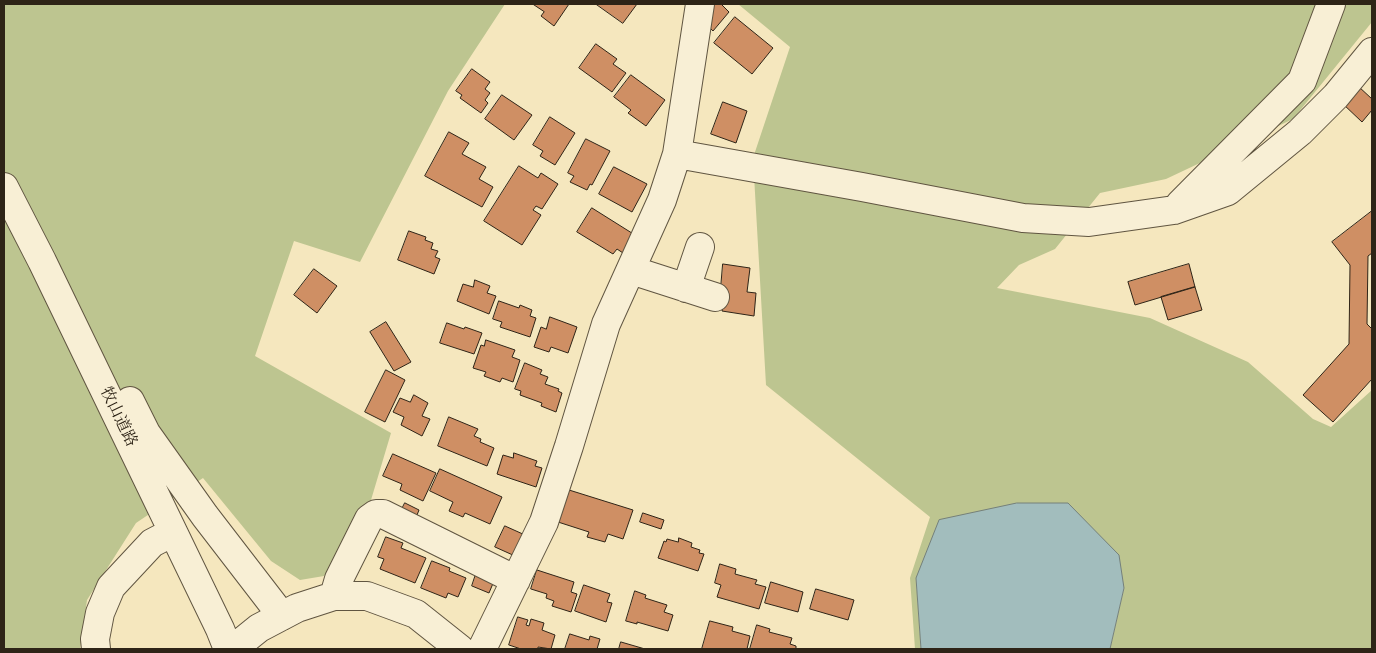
<!DOCTYPE html>
<meta charset="utf-8">
<style>
body{margin:0}
#map{position:relative;width:1376px;height:653px;overflow:hidden;background:#f5e7be;font-family:"Gentium Book Plus",serif}
canvas{display:block}
.frame{position:absolute;inset:0;border:5px solid #2e2417;pointer-events:none}
</style>
<div id="map">
<canvas width="1376" height="653"></canvas>
<div class="frame"></div>
</div>
<script>
const ctx = document.querySelector('canvas').getContext('2d');
ctx.lineJoin = 'round';
function fillPath(path, color) {
  ctx.fillStyle = color;
  ctx.fill(path, 'evenodd');
}
function strokePath(path, color, width, dash) {
  ctx.strokeStyle = color;
  ctx.lineWidth = width;
  ctx.lineCap = dash ? 'butt' : 'round';
  ctx.setLineDash(dash || []);
  ctx.stroke(path);
}
function drawText(font, color, halo, rows, align = 'center') {
  ctx.font = font + ' "Gentium Book Plus","Noto Serif JP",serif';
  ctx.lineWidth = 5;
  ctx.setLineDash([]);
  ctx.textBaseline = 'middle';
  ctx.strokeStyle = halo;
  ctx.fillStyle = color;
  for (const [text, x, y, turn = 0] of rows) {
    ctx.save();
    ctx.translate(x, y);
    ctx.rotate((+turn || 0) * Math.PI / 180);
    ctx.textAlign = isNaN(turn) ? turn : align;
    if (halo) ctx.strokeText(text, 0, 0);
    ctx.fillText(text, 0, 0);
    ctx.restore();
  }
}
fillPath(new Path2D(`
 M4,4H505L448,91L360,262L294,241L255,356L391,433L371,500L324,576L300,580L271,561L203,478L136,523L87,600L80,649H4Z
 M738,4H1372V22L1293,119L1166,179L1100,193L1055,249L1019,265L997,288L1150,318L1248,362L1313,419L1331,427L1372,390V649H1110L1124,588L916,578L921,649H915L910,578L930,517L766,385L753,158L790,47Z`), '#bdc590');
const water = new Path2D(`
 M1017,503H1068L1119,555L1124,588L1110,649H921L916,578L939,520Z`);
fillPath(water, '#a2bdbd');
strokePath(water, '#74807b', 1);
const building = new Path2D(`
 M533,4H569L554,26L541,16L544,12Z
 M596,4H637L623,23Z
 M714,4H721L729,12L713,31L708,26Z
 M735,17L773,48L752,74L714,43Z
 M596,44L617,59L613,64L626,73L612,92L579,68Z
 M472,69L490,82L485,89L490,93L485,100L488,103L481,113L460,98L462,95L456,91Z
 M631,75L665,100L646,126L628,113L631,110L614,97Z
 M1358,86L1372,99V110L1362,122L1342,103Z
 M502,95L532,115L514,140L485,119Z
 M723,102L747,111L736,143L711,134Z
 M550,117L575,133L555,165L540,156L543,151L533,145Z
 M449,132L469,143L462,154L486,167L479,179L493,187L482,207L425,176Z
 M586,139L610,151L592,185L590,184L587,190L570,182L574,176L568,173Z
 M519,166L538,178L541,173L558,184L542,209L536,206L533,210L541,215L522,245L484,221Z
 M614,167L647,184L632,212L599,194Z
 M592,208L635,235L623,253L617,249L613,254L577,232Z
 M1372,211V253L1368,256L1367,324L1372,329V379L1333,422L1303,395L1349,344L1350,265L1332,242Z
 M409,231L426,237L425,240L433,243L431,249L438,251L435,257L440,259L434,274L398,260Z
 M723,264L750,268L747,292L756,293L754,316L722,311L725,289L721,288Z
 M1189,264L1195,287L1135,305L1128,282Z
 M314,269L337,286L317,313L294,295Z
 M475,280L490,286L487,293L496,296L489,314L457,301L463,284L473,287Z
 M1195,287L1202,310L1168,320L1161,297Z
 M499,301L519,308L520,305L532,310L530,316L536,318L530,337L500,327L502,322L493,319Z
 M550,317L577,327L568,353L551,347L549,352L534,347L541,327L546,329Z
 M386,322L411,362L394,371L370,332Z
 M447,323L464,329L465,327L482,333L474,354L440,343Z
 M486,340L515,350L512,357L520,360L513,382L502,378L500,382L484,376L486,372L473,368L481,345L484,346Z
 M525,363L542,370L540,374L548,377L545,384L559,389L558,391L562,393L556,412L541,406L542,403L520,395L521,391L515,389Z
 M386,370L405,380L385,422L365,412Z
 M414,395L428,403L422,416L430,419L422,436L401,425L404,417L393,412L400,398L410,402Z
 M449,417L478,429L474,436L481,439L480,442L494,448L487,466L438,446Z
 M514,453L537,461L535,466L542,468L536,487L497,474L503,455L513,458Z
 M393,454L436,473L423,501L400,490L402,484L383,476Z
 M440,469L502,497L490,524L465,513L463,517L449,511L453,502L430,491Z
 M569,490L633,510L623,539L608,534L605,542L587,537L589,532L558,522Z
 M405,503L419,510L415,520L400,513Z
 M643,513L664,520L661,529L640,522Z
 M505,526L525,535L515,556L495,547Z
 M386,537L403,543L401,548L426,558L415,583L380,569L384,559L378,557Z
 M679,538L692,543L691,547L700,550L699,553L704,554L698,571L658,558L664,541L666,542L667,539L678,542Z
 M432,561L450,568L449,571L466,578L458,597L448,593L446,598L421,588Z
 M720,564L736,569L735,574L757,580L755,584L766,587L759,609L717,597L721,585L715,583Z
 M537,570L574,582L571,592L577,594L571,612L552,606L554,601L546,598L547,594L531,589Z
 M476,574L494,581L489,593L472,586Z
 M771,582L803,592L798,612L765,603Z
 M584,585L610,594L607,602L612,603L606,622L575,611Z
 M816,589L854,600L848,620L810,609Z
 M635,591L646,595L645,598L667,605L664,612L673,615L668,631L637,622V624L626,621Z
 M518,617L528,620L526,625L529,626L531,619L544,623L542,630L555,635L551,649L538,647V649H521L509,645Z
 M710,621L733,627L732,631L750,636L747,649H702Z
 M757,625L770,629L769,632L792,638L790,644L796,646V649H750Z
 M570,634L589,640L590,636L600,639L597,649H600H565Z
 M621,642L645,649H619Z`);
fillPath(building, '#cf8f64');
strokePath(building, '#2e2417', 1);
const minor = new Path2D(`
 M677,154L862,187L1023,218L1089,222L1174,210L1228,191L1300,132L1336,96L1372,52
 M4,187L42,261L220,629L228,649
 M1180,204L1302,81L1331,4
 M631,270L715,297
 M686,288L700,247
 M130,401L146,433L205,516L282,616
 M334,596L339,579L369,519L376,514H383L516,580
 M96,649L95,639L100,613L111,587L152,543L173,532
 M233,649L259,628L297,608L334,596H367L416,614L460,649
 M482,649L544,522L569,446L606,324L662,200L677,154L700,4`);
strokePath(minor, '#605541', 30);
strokePath(minor, '#f8efd5', 28);
drawText('16px', '#2e2417', '#f8efd5', [
 ["牧山道路",118,417,64]
]);
</script>
